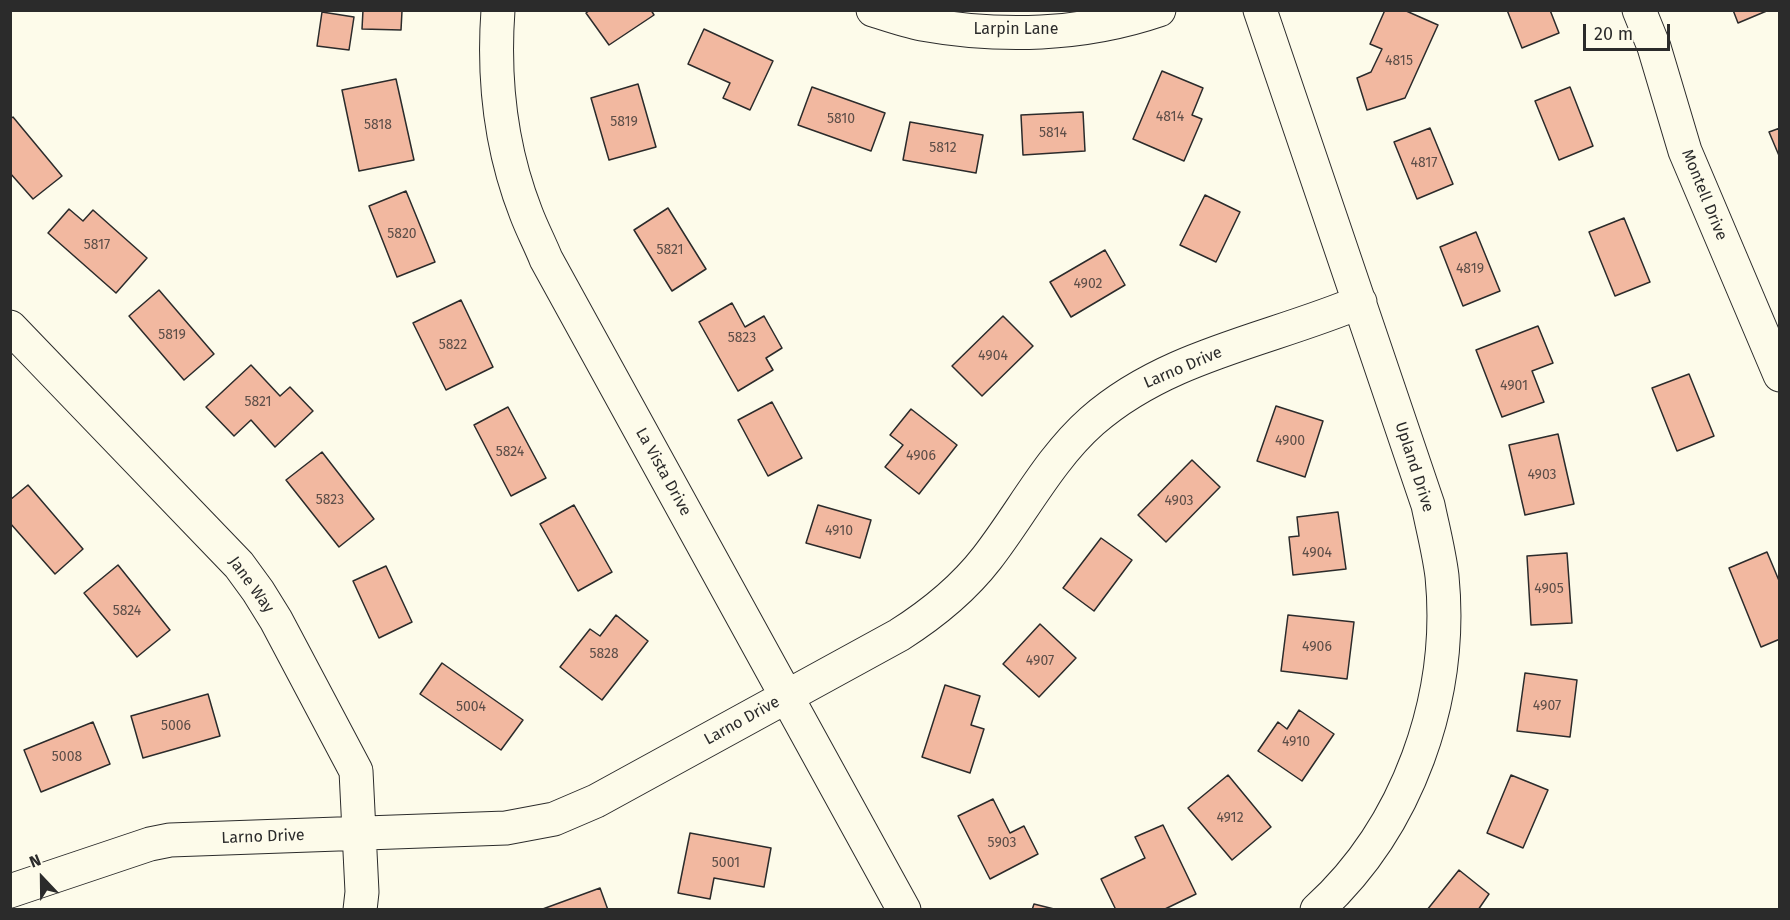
<!DOCTYPE html>
<style>
body{margin:0}
#map{position:relative;width:1790px;height:920px;overflow:hidden;background:#fdfbea;font-family:"Fira Sans",sans-serif}
canvas{display:block}
.frame{position:absolute;inset:0;border:12px solid #2b2b2b;pointer-events:none}
.north{position:absolute;left:12px;top:848px;width:60px;height:60px;-webkit-text-stroke:4px #fdfbea;paint-order:stroke;rotate:338deg;font-size:16px;font-weight:700;line-height:24px;text-align:center;color:#2b2b2b}
.north::after{content:'';display:block;margin:auto;width:21px;height:27px;background:#2b2b2b;clip-path:polygon(50% 0,100% 100%,50% 72%,0 100%)}
.scale{position:absolute;left:1583px;top:24px;width:87px;height:27px;box-sizing:border-box;border:3px solid #2b2b2b;border-top:0;padding-left:8px;font-size:18px;line-height:21px;white-space:nowrap;color:#2b2b2b;-webkit-text-stroke:4px #fdfbea;paint-order:stroke}
</style>
<div id="map">
<canvas width="1790" height="920"></canvas>
<div class="frame"></div>
<div class="north">N</div>
<div class="scale">20 m</div>
</div>
<script>
const ctx = document.querySelector('canvas').getContext('2d');
ctx.lineJoin = 'round';
function fillPath(path, color) {
  ctx.fillStyle = color;
  ctx.fill(path, 'evenodd');
}
function strokePath(path, color, width, dash) {
  ctx.strokeStyle = color;
  ctx.lineWidth = width;
  ctx.lineCap = dash ? 'butt' : 'round';
  ctx.setLineDash(dash || []);
  ctx.stroke(path);
}
function drawText(font, color, halo, rows, align = 'center') {
  ctx.font = font + ' "Fira Sans",sans-serif';
  ctx.lineWidth = 4.5;
  ctx.setLineDash([]);
  ctx.textBaseline = 'middle';
  ctx.strokeStyle = halo;
  ctx.fillStyle = color;
  for (const [text, x, y, turn = 0] of rows) {
    ctx.save();
    ctx.translate(x, y);
    ctx.rotate((+turn || 0) * Math.PI / 180);
    ctx.textAlign = isNaN(turn) ? turn : align;
    if (halo) ctx.strokeText(text, 0, 0);
    ctx.fillText(text, 0, 0);
    ctx.restore();
  }
}
const building = new Path2D(`
 M363,10H418L402,11L401,30L362,29Z
 M590,10H651L654,15L609,45L586,13Z
 M1385,10H1404L1438,25L1405,98L1367,110L1357,78L1371,72L1382,49L1370,44Z
 M1507,10H1550L1559,33L1522,48Z
 M1733,10H1769L1738,23Z
 M322,12L354,17L349,50L317,46Z
 M704,29L773,61L750,110L723,98L730,83L688,64Z
 M1162,71L1203,88L1192,115L1202,119L1184,161L1133,139Z
 M396,79L414,160L359,171L342,90Z
 M638,84L656,147L609,160L591,98Z
 M812,87L885,113L871,151L798,125Z
 M1570,87L1593,146L1559,160L1535,101Z
 M1083,112L1085,151L1023,155L1021,115Z
 M13,117L62,176L33,199L10,173V119Z
 M910,122L983,135L976,173L903,160Z
 M1430,128L1453,184L1417,199L1394,142Z
 M1780,128V158L1769,132Z
 M406,191L435,262L397,277L369,206Z
 M1205,195L1240,212L1216,262L1180,245Z
 M668,208L706,269L672,291L634,230Z
 M69,209L83,221L93,210L147,258L116,293L48,233Z
 M1624,218L1650,282L1615,296L1589,232Z
 M1476,232L1500,291L1463,306L1440,247Z
 M1105,250L1125,285L1071,317L1050,282Z
 M159,290L214,354L184,380L129,316Z
 M461,300L493,367L446,390L413,323Z
 M732,303L745,327L764,316L782,348L766,358L773,370L738,391L699,322Z
 M1003,316L1033,346L982,396L952,366Z
 M1538,326L1553,363L1532,371L1544,402L1502,417L1476,350Z
 M251,365L280,396L290,387L313,411L275,447L251,420L234,436L206,407Z
 M1689,374L1714,436L1677,451L1652,388Z
 M772,402L802,458L768,476L738,420Z
 M1276,406L1323,421L1305,477L1257,461Z
 M508,407L546,478L511,496L474,425Z
 M911,409L957,445L919,494L885,467L903,445L890,435Z
 M1558,434L1574,504L1525,515L1509,445Z
 M322,452L374,519L339,547L286,480Z
 M1192,460L1220,487L1166,542L1138,515Z
 M28,485L83,549L55,574L10,523V500Z
 M574,505L612,572L578,591L540,524Z
 M818,505L871,520L860,558L806,543Z
 M1338,512L1346,569L1293,575L1289,537L1299,536L1297,517Z
 M1101,538L1132,560L1094,611L1063,588Z
 M1767,552L1780,583V639L1761,647L1729,568Z
 M1567,553L1572,623L1531,625L1527,556Z
 M118,565L170,630L137,657L84,593Z
 M386,566L412,622L379,638L353,581Z
 M616,615L648,641L602,700L560,667L590,629L600,636Z
 M1288,615L1354,622L1347,679L1281,671Z
 M1040,624L1076,658L1039,697L1003,664Z
 M442,663L523,720L501,750L420,694Z
 M1525,673L1577,680L1570,737L1517,731Z
 M945,685L980,696L971,725L984,729L970,773L922,757Z
 M208,694L220,736L143,758L131,716Z
 M1299,710L1334,734L1302,781L1258,751L1278,722L1287,729Z
 M93,722L110,764L41,792L24,750Z
 M1228,775L1271,827L1232,860L1188,808Z
 M1511,775L1548,790L1523,848L1487,833Z
 M993,799L1010,833L1024,826L1038,854L990,879L958,816Z
 M1163,825L1196,894L1163,910H1116L1101,879L1145,858L1135,837Z
 M690,833L771,848L764,887L714,878L710,899L678,893Z
 M1459,870L1489,894L1478,910H1427Z
 M600,888L608,910H540Z
 M1034,904L1058,910H1032Z`);
fillPath(building, '#f2b8a0');
strokePath(building, '#2b2b2b', 1.5);
const minor = new Path2D(`
 M498,10C493,79 501,149 526,213C532,229 540,244 546,259L904,910
 M873,10C889,15 906,21 922,24C1000,38 1083,36 1159,10
 M1260,10L1428,505C1433,529 1439,552 1442,576C1454,698 1408,827 1317,910
 M1639,10L1654,47L1685,151L1780,375
 M10,327L239,565L258,591L276,620L356,771L362,892L360,910
 M10,891L150,844L170,840L506,828L554,819L596,801L899,635C932,614 963,589 987,558C1022,513 1049,459 1092,421C1167,355 1270,340 1360,302`);
strokePath(minor, '#2b2b2b', 35);
strokePath(minor, '#fdfbea', 33);
drawText('14px', '#5d4e48', null, [
 ["4815",1399,61],
 ["4814",1170,117],
 ["5810",841,119],
 ["5819",624,122],
 ["5818",378,125],
 ["5814",1053,133],
 ["5812",943,148],
 ["4817",1424,163],
 ["5820",402,234],
 ["5817",97,245],
 ["5821",670,250],
 ["4819",1470,269],
 ["4902",1088,284],
 ["5819",172,335],
 ["5823",742,338],
 ["5822",453,345],
 ["4904",993,356],
 ["4901",1514,386],
 ["5821",258,402],
 ["4900",1290,441],
 ["5824",510,452],
 ["4906",921,456],
 ["4903",1542,475],
 ["5823",330,500],
 ["4903",1179,501],
 ["4910",839,531],
 ["4904",1317,553],
 ["4905",1549,589],
 ["5824",127,611],
 ["4906",1317,647],
 ["5828",604,654],
 ["4907",1040,661],
 ["4907",1547,706],
 ["5004",471,707],
 ["5006",176,726],
 ["4910",1296,742],
 ["5008",67,757],
 ["4912",1230,818],
 ["5903",1002,843],
 ["5001",726,863]
]);
drawText('16px', '#2b2b2b', '#fdfbea', [
 ["Larpin Lane",1016,30],
 ["Montell Drive",1704,195,68],
 ["Larno Drive",1183,368,-23],
 ["Upland Drive",1414,467,72],
 ["La Vista Drive",663,472,61],
 ["Jane Way",251,585,54],
 ["Larno Drive",742,721,-29],
 ["Larno Drive",263,837,-2]
]);
</script>
